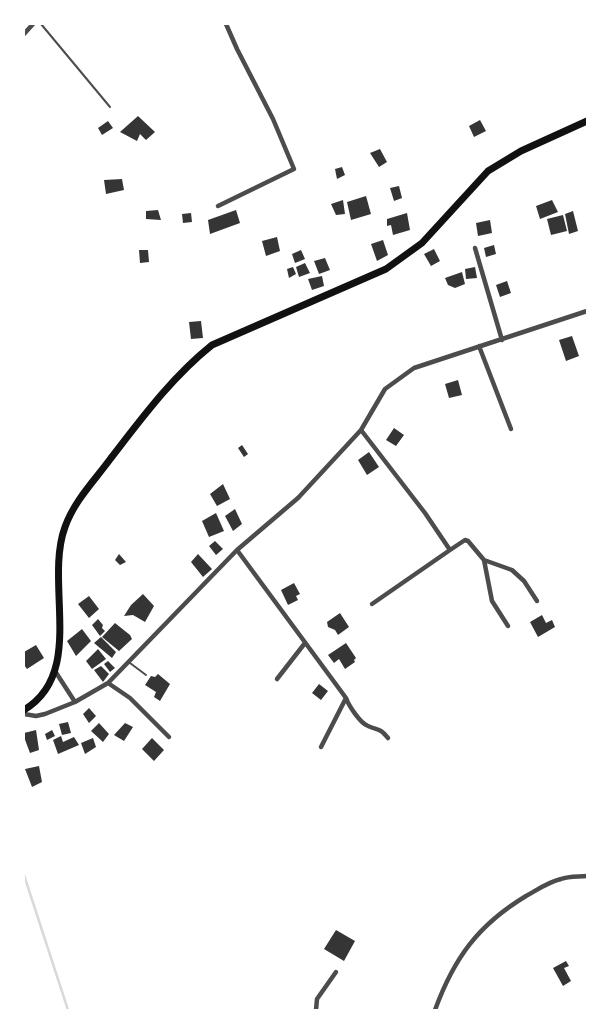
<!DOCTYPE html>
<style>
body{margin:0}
#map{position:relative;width:611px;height:1034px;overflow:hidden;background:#fff;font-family:"Exo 2",sans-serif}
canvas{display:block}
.frame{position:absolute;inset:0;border:25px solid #fff;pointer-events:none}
</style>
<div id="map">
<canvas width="611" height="1034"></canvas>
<div class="frame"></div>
</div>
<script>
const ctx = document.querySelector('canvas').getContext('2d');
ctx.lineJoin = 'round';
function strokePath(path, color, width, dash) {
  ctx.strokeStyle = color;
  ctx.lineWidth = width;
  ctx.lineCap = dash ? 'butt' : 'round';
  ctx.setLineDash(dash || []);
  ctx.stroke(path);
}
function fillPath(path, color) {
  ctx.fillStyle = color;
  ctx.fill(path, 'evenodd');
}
strokePath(new Path2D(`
 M24,875L68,1010`), '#d9d9d9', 2.5);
fillPath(new Path2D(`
 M138,116L155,132L146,140L140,134L137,141L120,132Z
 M480,120L486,131L474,137L469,126Z
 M108,121L113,128L102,135L98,128Z
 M380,149L387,162L379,167L370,153Z
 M342,167L345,175L337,179L335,169Z
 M122,179L124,190L106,194L104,180Z
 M399,186L402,198L394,201L390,188Z
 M366,196L371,214L351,220L347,202Z
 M343,200L345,214L336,215L331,204Z
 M552,200L558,212L540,219L536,206Z
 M158,210L161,220L146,219V211Z
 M236,210L240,223L210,234L208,220Z
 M573,211L578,231L569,234L565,214Z
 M191,213L192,222L183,223L182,214Z
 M407,213L410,230L393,235L391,225L387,226V219Z
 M563,215L567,231L551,235L547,219Z
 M490,220L492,233L478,236L476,223Z
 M277,237L280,251L266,256L262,241Z
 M383,240L388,255L377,261L371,244Z
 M494,245L496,254L486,257L484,248Z
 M434,249L440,261L431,266L424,254Z
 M139,250H148L149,262L140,263Z
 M301,250L305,259L295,263L292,254Z
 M325,258L330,270L319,274L314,261Z
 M305,263L310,273L299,277L296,267Z
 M293,267L296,274L289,278L287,269Z
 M475,267L477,278L466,279L465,269Z
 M462,272L465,284L455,288L448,285L445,278Z
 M322,276L324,286L312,290L308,279Z
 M507,281L511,293L500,297L496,285Z
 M201,321L203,338L191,339L189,322Z
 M572,336L579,356L566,361L559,340Z
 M458,380L462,395L449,398L445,384Z
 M394,428L404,435L396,446L386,440Z
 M242,445L248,454L244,457L238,448Z
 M369,452L379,467L367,475L358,460Z
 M223,484L230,499L217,506L210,494Z
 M235,509L242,524L233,531L225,516Z
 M216,513L224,531L209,537L202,521Z
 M215,541L223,549L216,555L209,546Z
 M119,554L126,562L120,565L115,560Z
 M198,554L212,569L203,577L191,562Z
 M294,583L300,594L296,596L298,600L288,605L281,590Z
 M143,594L154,606L145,622L133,615L124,616L131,605Z
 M89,596L99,609L89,618L78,604Z
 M340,613L349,627L338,635L335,630L328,627L327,622Z
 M542,615L546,623L552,620L555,627L538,637L530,622Z
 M98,619L103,625L102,628L105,631L100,636L92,625Z
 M115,623L130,635L132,639L119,651L102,637Z
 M82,629L91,641L76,656L67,641Z
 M101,637L116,652L112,658L94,643Z
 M346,643L356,658L354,660L355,662L345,669L339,659L334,663L328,655Z
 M36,645L44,658L27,669L24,665V652Z
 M98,649L106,659L92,669L86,661Z
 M108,661L115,668L110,672L104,664Z
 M101,666L109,674L103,682L94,670Z
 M158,674L170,684L160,701L154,697L156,692L145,685L151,676L155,677Z
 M319,684L328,691L321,700L312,693Z
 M89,708L96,716L89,723L83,714Z
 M68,722L71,733L62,735L59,724Z
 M99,723L109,734L103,742L91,731Z
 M125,723L133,727L124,741L114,735Z
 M36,730L39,750L30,753L24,737V733Z
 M52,730L55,736L47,740L45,734Z
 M61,736L63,742L74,737L79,745L58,754L53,740Z
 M93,738L96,747L85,754L81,743Z
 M152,738L164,750L154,761L142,749Z
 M39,766L42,782L32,787L25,769Z
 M336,930L355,941L344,961L324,949Z
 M566,961L569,966L564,968L571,981L563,986L553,968Z`), '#353535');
strokePath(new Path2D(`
 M41,24L110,107
 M130,663L146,675`), '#4c4c4c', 2);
strokePath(new Path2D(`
 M24,34L33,24
 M218,206L294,169L273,119L237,49L226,24
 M475,248L502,340
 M479,346L511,429
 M361,430L425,513L450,550L465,540L468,541L484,560L512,570L524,581L537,601
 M237,550L346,698C349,706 360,723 368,726C379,731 379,727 388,738
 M484,560L492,601L508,626
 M372,604L450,550
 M55,671L75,702
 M277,679L305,643
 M108,683L130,698L169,737
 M24,714L36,716L45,714L75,702L108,683L237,550L298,498L361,430L385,389L414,368L587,311
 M321,747L346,698
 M316,1010L317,999L336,972
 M435,1010C454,958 478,925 526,896C537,890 548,882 561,879C569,876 579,877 587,876`), '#4c4c4c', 4.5);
strokePath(new Path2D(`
 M24,710C86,673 44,584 65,527C74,501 95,480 111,458C142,418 172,377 212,345L386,269L422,243L488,171L521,151L587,121`), '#111', 7);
</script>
